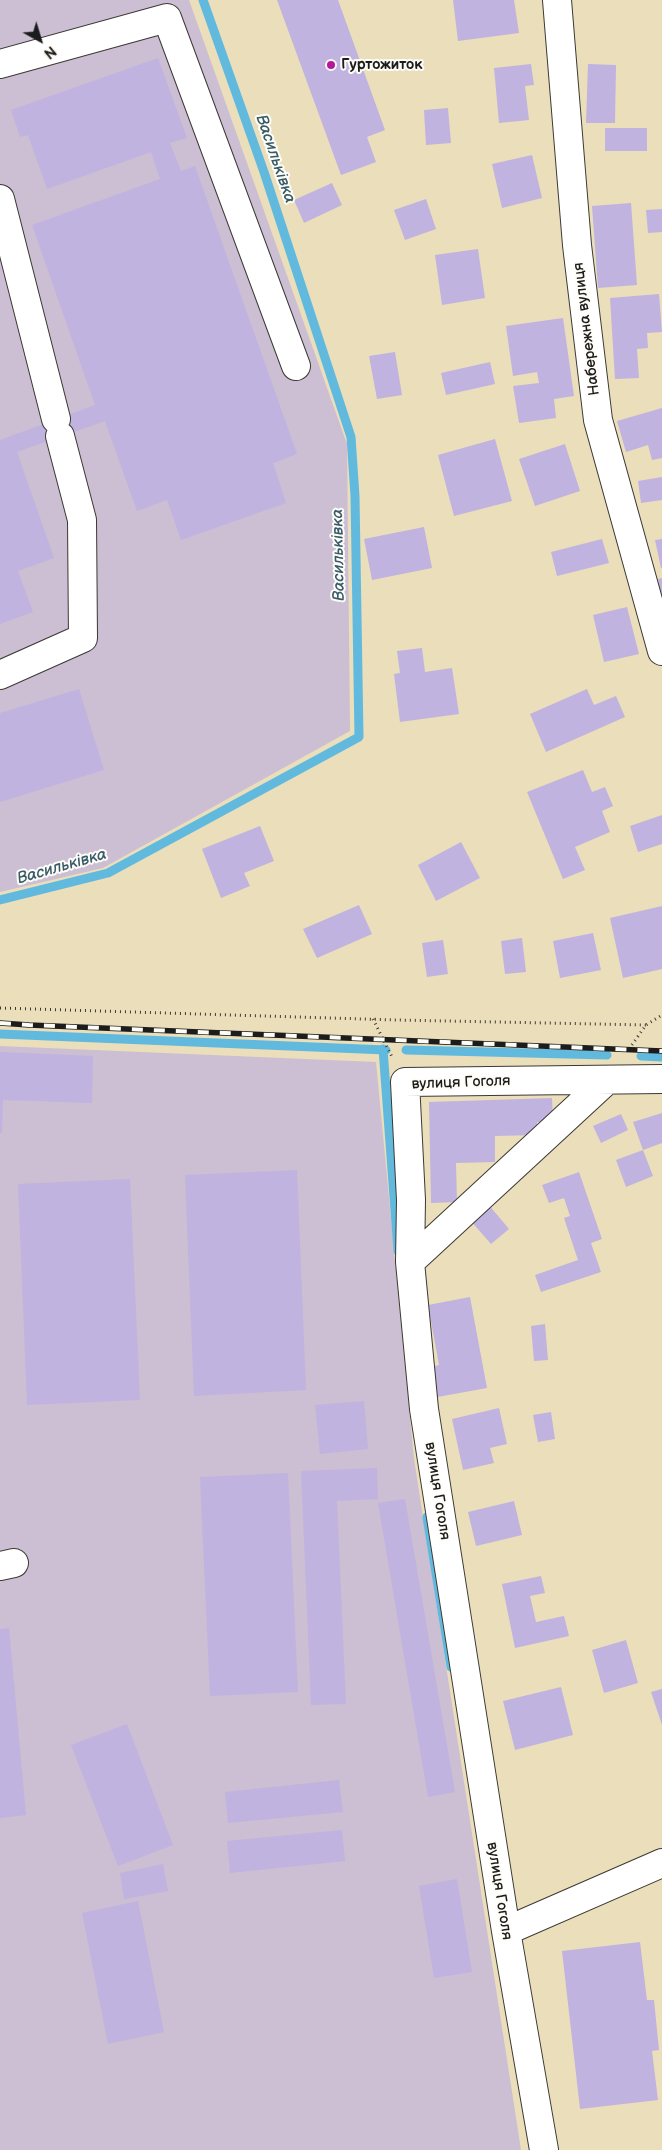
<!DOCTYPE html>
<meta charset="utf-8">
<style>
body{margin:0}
#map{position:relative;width:662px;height:2150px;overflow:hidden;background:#ebdeba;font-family:"Balsamiq Sans",sans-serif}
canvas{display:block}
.north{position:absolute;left:15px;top:15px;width:50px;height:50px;-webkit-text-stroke:4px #fdfcf7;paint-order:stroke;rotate:141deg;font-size:14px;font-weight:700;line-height:20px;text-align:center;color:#1c1c1c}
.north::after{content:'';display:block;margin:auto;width:18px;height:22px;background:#1c1c1c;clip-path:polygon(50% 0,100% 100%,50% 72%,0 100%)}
</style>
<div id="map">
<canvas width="662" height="2150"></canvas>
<div class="north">N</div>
</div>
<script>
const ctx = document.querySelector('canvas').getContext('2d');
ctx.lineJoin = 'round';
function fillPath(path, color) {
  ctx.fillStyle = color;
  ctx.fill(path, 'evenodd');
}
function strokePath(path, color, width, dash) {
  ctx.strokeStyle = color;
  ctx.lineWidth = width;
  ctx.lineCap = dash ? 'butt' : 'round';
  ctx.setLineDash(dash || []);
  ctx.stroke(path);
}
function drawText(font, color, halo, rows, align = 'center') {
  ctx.font = font + ' "Balsamiq Sans",sans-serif';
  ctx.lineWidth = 4;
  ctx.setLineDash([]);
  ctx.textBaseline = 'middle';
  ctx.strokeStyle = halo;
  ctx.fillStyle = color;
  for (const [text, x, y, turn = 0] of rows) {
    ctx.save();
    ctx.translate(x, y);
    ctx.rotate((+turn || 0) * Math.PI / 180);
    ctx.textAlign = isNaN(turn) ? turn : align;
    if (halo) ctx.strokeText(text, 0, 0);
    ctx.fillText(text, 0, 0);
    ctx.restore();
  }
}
fillPath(new Path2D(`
 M0,0H189L347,444L350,731L103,868L0,892Z
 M0,1046L376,1062L414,1459L521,2150H0Z`), '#ccbed3');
strokePath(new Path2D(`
 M0,900L108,873L359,737L355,496L351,437L264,172L203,0
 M0,1034L386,1050
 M383,1049L398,1251
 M406,1050L607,1055
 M641,1056L662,1057
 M427,1517L451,1667`), '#61bade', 9);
fillPath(new Path2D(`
 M277,0H338L385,130L367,137L376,162L341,175Z
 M453,0H514L519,33L458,41Z
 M158,58L187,138L170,143L181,171L195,166L297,454L273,463L286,503L181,540L167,500L137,511L105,421L17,452L54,558L18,571L33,612L0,624V440L95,405L32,225L160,179L151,152L47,189L28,135L20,137L11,110Z
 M531,64L534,85L525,86L529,120L499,123L494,68Z
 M588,64L616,65L615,123H586Z
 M448,108L451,143L426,145L424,110Z
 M605,128H647V151H605Z
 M532,155L542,198L502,208L492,164Z
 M332,183L342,205L304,223L294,200Z
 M426,199L436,229L405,240L394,210Z
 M631,203L637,285L598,288L592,206Z
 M662,209V232L648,233L646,210Z
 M478,249L485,298L442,305L435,255Z
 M659,294L662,332L647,333L648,348L637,349L639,378L615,379L610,298Z
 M563,318L574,396L554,399L556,418L519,423L513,386L539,383L537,372L513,376L506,326Z
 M395,352L402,395L377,399L369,356Z
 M490,362L495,384L446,395L441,373Z
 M662,408V458L652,460L648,445L626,452L617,421Z
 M495,439L512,501L454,516L438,455Z
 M565,444L580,491L535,506L519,459Z
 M662,477V500L641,503L638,481Z
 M424,527L432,568L372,580L364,539Z
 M602,539L609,563L557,576L551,552Z
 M662,539V568H661L655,540Z
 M662,578V594L661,595L658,579Z
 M627,607L639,654L604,662L593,615Z
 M422,648L425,672L452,668L459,714L400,722L394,674L400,673L397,651Z
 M79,689L104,770L0,802V713Z
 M587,689L594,705L616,696L625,717L546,752L530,714Z
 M583,770L592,792L605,787L613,806L602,811L610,832L575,847L585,870L563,879L527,792Z
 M662,815V844L638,852L630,826Z
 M260,826L274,861L244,873L250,886L221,898L202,849Z
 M461,842L480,878L436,901L418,865Z
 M359,905L372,934L317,958L303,929Z
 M662,906V969L623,978L610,918Z
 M593,933L601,970L560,978L553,941Z
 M522,938L526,972L505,974L501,941Z
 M443,940L448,974L427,977L422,943Z
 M0,1052L93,1056L92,1103L3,1100L2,1133H0Z
 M552,1098L553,1122H537V1135L495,1136V1162L456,1163L457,1202L431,1203L429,1102Z
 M662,1113V1143L643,1150L633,1122Z
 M621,1114L628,1130L601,1143L593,1126Z
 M643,1150L653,1176L626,1187L616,1160Z
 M297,1170L306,1390L194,1396L185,1175Z
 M579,1172L602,1239L591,1243L601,1272L541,1292L535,1275L578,1260L564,1218L570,1216L564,1198L549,1203L542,1185Z
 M130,1179L140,1400L27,1405L18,1184Z
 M488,1204L509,1229L491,1244L470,1220Z
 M470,1297L487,1388L432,1398L427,1368L439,1365L428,1305Z
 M545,1324L548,1360L534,1361L531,1326Z
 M364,1401L368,1449L320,1454L315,1405Z
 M499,1408L507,1444L490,1448L494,1463L463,1470L452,1419Z
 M551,1412L555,1439L538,1442L533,1415Z
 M377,1468L378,1499L337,1501L346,1704L311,1705L301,1471Z
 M288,1473L298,1692L210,1696L200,1477Z
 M405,1499L455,1792L428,1797L378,1503Z
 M514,1501L522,1535L476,1546L468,1512Z
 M541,1576L545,1593L530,1596L536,1622L564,1616L569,1636L515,1648L502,1584Z
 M9,1628L26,1815L0,1818V1629Z
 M626,1640L638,1683L604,1693L592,1650Z
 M561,1687L573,1735L515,1750L503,1701Z
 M662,1689V1725L651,1692Z
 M127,1724L173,1845L118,1866L71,1745Z
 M339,1780L343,1812L228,1823L225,1792Z
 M342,1830L345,1861L230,1873L227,1841Z
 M163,1864L168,1891L124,1899L120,1873Z
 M457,1879L472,1972L434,1978L419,1886Z
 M138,1901L164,2032L108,2044L82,1913Z
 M640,1942L647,2000H654L659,2050L652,2051L658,2100L580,2109L562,1951Z`), '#c0b3df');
const minor = new Path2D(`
 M557,0L577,245L598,420L662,651
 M0,64L167,18L296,366
 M0,199L56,419
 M0,675L83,638L82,520L60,436
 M410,1262L607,1080
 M0,1566L14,1563
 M506,1931L662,1863
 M544,2150L506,1931L424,1409L410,1262L411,1200L405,1082L662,1079`);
strokePath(minor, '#3b3934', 30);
strokePath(new Path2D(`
 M0,1008L397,1020L646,1025
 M373,1019L392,1057
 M629,1049L646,1025L662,1015`), '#3b3934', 3, [1, 4]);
strokePath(minor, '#fff', 28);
const rail = new Path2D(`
 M0,1023L29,1025L662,1051`);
strokePath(rail, '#1c1c1c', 5.5);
strokePath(rail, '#fdfcf7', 4, [11]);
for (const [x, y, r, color] of [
 [331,65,5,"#b5179e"]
]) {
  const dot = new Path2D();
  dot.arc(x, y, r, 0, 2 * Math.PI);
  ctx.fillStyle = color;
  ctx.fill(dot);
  strokePath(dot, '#fdfcf7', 2);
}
drawText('bold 15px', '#1c1c1c', '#fdfcf7', [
 ["Гуртожиток",341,65]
], 'left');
drawText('15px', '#1c1c1c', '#fdfcf7', [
 ["Набережна вулиця",587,329,-97],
 ["вулиця Гоголя",461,1083,-2],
 ["вулиця Гоголя",437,1491,81],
 ["вулиця Гоголя",499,1891,81]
]);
drawText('italic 16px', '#385b6a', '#fdfcf7', [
 ["Васильківка",275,159,71],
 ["Васильківка",339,555,-91],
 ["Васильківка",62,867,-16]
]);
</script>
